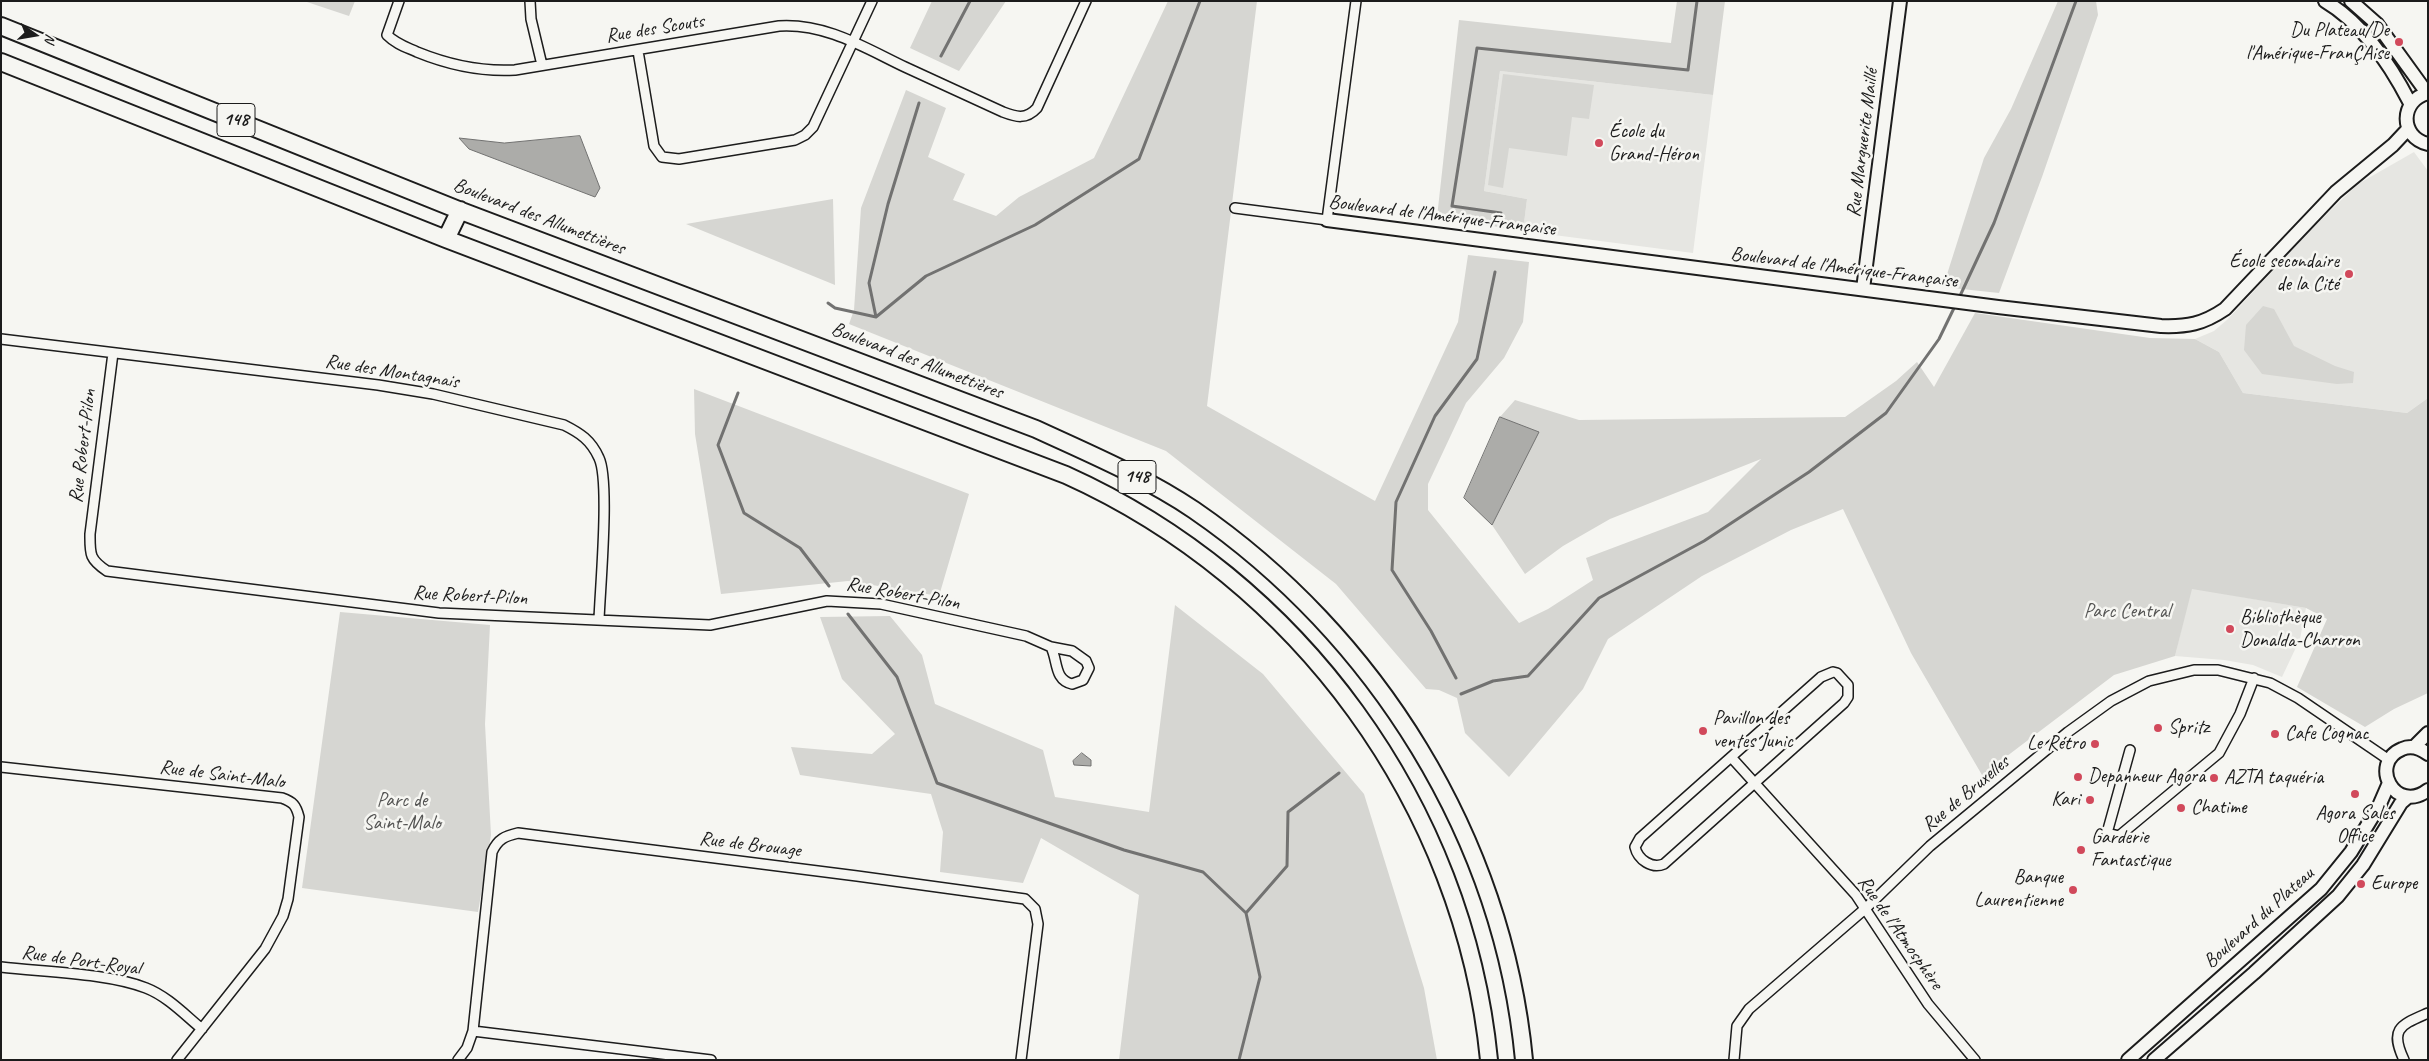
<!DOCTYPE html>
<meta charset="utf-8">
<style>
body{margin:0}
#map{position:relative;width:2429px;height:1061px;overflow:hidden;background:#f6f6f2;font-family:Caveat,sans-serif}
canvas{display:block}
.frame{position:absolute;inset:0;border:2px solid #1c1c1c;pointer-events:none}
.north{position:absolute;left:10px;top:10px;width:50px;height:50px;-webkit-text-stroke:4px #f6f6f2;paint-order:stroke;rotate:103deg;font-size:14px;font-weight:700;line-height:20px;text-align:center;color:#1c1c1c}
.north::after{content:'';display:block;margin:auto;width:18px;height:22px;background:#1c1c1c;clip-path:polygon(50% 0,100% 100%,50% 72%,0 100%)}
</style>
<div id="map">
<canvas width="2429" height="1061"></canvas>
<div class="frame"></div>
<div class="north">N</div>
</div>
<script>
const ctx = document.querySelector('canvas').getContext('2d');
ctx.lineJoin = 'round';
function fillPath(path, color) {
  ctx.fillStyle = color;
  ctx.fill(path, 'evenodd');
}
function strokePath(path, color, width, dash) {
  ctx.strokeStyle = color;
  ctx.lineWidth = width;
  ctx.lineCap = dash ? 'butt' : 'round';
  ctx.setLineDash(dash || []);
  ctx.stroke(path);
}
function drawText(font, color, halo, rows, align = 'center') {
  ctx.font = font + ' Caveat,sans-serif';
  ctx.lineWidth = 5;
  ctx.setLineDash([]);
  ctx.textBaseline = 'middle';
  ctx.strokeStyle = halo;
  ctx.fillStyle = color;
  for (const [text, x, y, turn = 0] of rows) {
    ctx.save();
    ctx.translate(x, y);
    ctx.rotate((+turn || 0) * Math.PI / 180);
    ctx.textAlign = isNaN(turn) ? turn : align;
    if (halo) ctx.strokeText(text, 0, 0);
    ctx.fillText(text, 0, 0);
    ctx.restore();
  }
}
fillPath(new Path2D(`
 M1500,71L1713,95L1693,253L1523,231L1527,199L1484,191Z
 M2414,152L2428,171V398L2407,413L2243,393L2219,352L2195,339L2214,331L2228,319L2311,229L2358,184Z
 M2191,588L2306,608L2300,639L2282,677L2253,665L2224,660L2175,656Z`), '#e6e6e2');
fillPath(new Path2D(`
 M304,1H355L349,16Z
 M932,1H1006L959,71L910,48Z
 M1168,1H1257L1207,406L1375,501L1458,322L1468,255L1529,262L1523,322L1504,358L1466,403L1428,484V510L1519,623L1548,609L1593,580L1586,558L1708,512L1761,459L1610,519L1563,546L1525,574L1492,525L1538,432L1500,417L1515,400L1579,420L1845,417L1896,381L1917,362L1934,387L1975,313L2150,338L2195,339L2219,352L2243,393L2407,413L2428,398V693L2394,709L2365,727L2297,687L2327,619L2306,608L2192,589L2175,656L2114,675L1982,775L1911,653L1843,509L1791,530L1702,576L1608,639L1583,689L1509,777L1465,733L1457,698L1439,690L1426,689L1336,584L1166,451L849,324L854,310L861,208L906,90L946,108L928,157L965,174L953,200L996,216L1019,197L1094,158Z
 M1677,1H1725L1713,95L1500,71L1484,191L1527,199L1523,231L1437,217L1459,20L1671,43Z
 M2058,1H2096L2098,15L2042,177L1999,293L1943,287L1984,158L2011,109Z
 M1503,74L1594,85L1589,119L1572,117L1567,156L1509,148L1503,188L1488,185Z
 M833,199L835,285L686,224Z
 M2263,306L2274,309L2294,346L2335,366L2354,372L2353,383L2337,384L2262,374L2244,350L2246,325Z
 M694,389L969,494L939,596L848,581L721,594L695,434Z
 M1175,605L1263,674L1364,794L1424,988L1437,1060H1119L1139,895L1041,838L1023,883L940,872L943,832L931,794L800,775L791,747L872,754L895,734L842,679L820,617L890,616L922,655L935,704L1043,750L1055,797L1149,812Z
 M340,612L490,625L485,724L491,835L478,912L302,888Z`), '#d6d6d2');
const water = new Path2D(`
 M580,136L600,188L595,197L469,149L459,138L504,143Z
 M1500,417L1539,432L1492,525L1464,498Z
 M1082,753L1091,760V766L1074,765L1073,761Z`);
fillPath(water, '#acaca9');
strokePath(water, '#727271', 1);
strokePath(new Path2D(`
 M941,56L970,1
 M1501,213L1452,206L1477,48L1688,70L1697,1
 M1959,298L1994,223L2076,1
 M828,303L835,308L876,317L926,276L1035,225L1139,159L1200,1
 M876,317L869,283L888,204L919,103
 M738,393L718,445L744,513L800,548L829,586
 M848,614L897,677L937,783L1124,850L1203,872L1246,913
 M1456,678L1431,631L1392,570L1396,502L1435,416L1477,359L1495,272
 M1461,694L1493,681L1528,676L1599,598L1704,541L1809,472L1886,413L1939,339L1955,306
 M1239,1060L1260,977L1246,913L1287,866L1288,812L1339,773`), '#727271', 3);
const street = new Path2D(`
 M399,1L387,35C396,44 406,47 417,52C449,65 481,72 515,70L779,26C826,23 865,48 905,67C938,82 970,97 1003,112C1016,117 1026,120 1037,108L1086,1
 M530,1L531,19L542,65
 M638,51L654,146L662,157L679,159L795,140L805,135L813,127L872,1
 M1235,208L1327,220L1356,1
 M1,339L378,385L433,394L564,425C580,433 591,440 599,458C610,481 600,589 599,620
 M113,353L90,534C90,554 89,559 107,571L439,613L710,625L827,601L881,604L1026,636L1051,647L1072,651L1086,661L1089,668L1083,680L1072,684C1054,680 1058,661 1051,647
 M1833,672L1837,673L1848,685V697L1844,703L1664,864C1652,869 1638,860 1635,847L1640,838L1821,677Z
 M2130,750L2107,833L2119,836L2219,753L2240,714L2254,678
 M1731,757L1856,895L1928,1004L1975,1060
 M1,767L282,798C293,802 296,805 299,817L288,899L283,916L265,949L177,1060
 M1,967C43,972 108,973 146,988C167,996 185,1015 202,1029
 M473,1031L711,1060
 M458,1060L467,1048L473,1031L492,852C498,839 505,836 518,833L857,876L1025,899L1035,909L1038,924L1021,1060
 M1734,1060L1737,1026L1749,1009L1866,908L1930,846L2068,732L2111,701L2149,681L2194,670H2218L2270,683L2298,698L2389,760
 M2404,1060C2389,1028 2401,1025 2428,1013`);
const secondary = new Path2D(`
 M2325,1C2362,23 2391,66 2410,103
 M2351,1L2377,24L2427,93
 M2428,93C2400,100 2399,137 2428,144
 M1327,220L1998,307L2161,326C2187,327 2203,324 2225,309L2336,192L2393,145L2408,129
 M1863,289L1900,1
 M2414,747L2428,733
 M2428,754C2420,748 2411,745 2402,749C2368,763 2395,815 2428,790
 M2128,1060L2321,889L2351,852L2379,806L2389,783
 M2154,1060L2254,973L2338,896L2363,865L2401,803L2408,797`);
const highway = new Path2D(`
 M1,26L456,209L1036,429C1090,454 1145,477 1194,510C1376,635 1503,838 1524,1060
 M1,62L446,239L1066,475C1299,580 1464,805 1489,1060
 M446,239L460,210`);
strokePath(street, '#1c1c1c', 12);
strokePath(secondary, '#1c1c1c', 16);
strokePath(highway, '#1c1c1c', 20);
strokePath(street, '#f6f6f2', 9);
strokePath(secondary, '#f6f6f2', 12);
strokePath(highway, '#f6f6f2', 16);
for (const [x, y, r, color] of [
 [2399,42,5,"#d1495b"],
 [1599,143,5,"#d1495b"],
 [2349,274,5,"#d1495b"],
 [2230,629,5,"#d1495b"],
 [2158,728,5,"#d1495b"],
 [1703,731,5,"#d1495b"],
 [2275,734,5,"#d1495b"],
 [2095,744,5,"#d1495b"],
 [2078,777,5,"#d1495b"],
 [2214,778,5,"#d1495b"],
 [2355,794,5,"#d1495b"],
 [2090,800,5,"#d1495b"],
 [2181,808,5,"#d1495b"],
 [2081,850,5,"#d1495b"],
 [2361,884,5,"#d1495b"],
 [2073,890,5,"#d1495b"]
]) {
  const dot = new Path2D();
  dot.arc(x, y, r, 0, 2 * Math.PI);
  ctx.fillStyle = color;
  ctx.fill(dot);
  strokePath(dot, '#f6f6f2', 2);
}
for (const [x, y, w] of [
 [236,120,38],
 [1137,477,38]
]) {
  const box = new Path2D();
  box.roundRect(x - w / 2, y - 16.5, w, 33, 4);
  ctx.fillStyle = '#f6f6f2';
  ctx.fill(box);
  strokePath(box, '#1c1c1c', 1);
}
drawText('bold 19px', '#1c1c1c', null, [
 ["148",236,120],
 ["148",1137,477]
]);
drawText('20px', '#1c1c1c', '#f6f6f2', [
 ["Rue des Scouts",655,29,-9],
 ["Rue Marguerite Maillé",1863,143,-83],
 ["Boulevard de l'Amérique-Française",1442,216,7],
 ["Boulevard des Allumettières",539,217,21],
 ["Boulevard de l'Amérique-Française",1844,268,7],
 ["Boulevard des Allumettières",917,361,21],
 ["Rue des Montagnais",392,372,9],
 ["Rue Robert-Pilon",83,446,-83],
 ["Rue Robert-Pilon",903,594,10],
 ["Rue Robert-Pilon",470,596,3],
 ["Rue de Saint-Malo",222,775,7],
 ["Rue de Bruxelles",1966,794,-40],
 ["Rue de Brouage",750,845,7],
 ["Boulevard du Plateau",2259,918,-42],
 ["Rue de l'Atmosphère",1900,933,55],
 ["Rue de Port-Royal",81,961,8]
]);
drawText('20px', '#1c1c1c', '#f6f6f2', [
 ["Du Plateau/De",2389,31,"right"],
 ["l'Amérique-FranÇAise",2389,54,"right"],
 ["École du",1609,132],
 ["Grand-Héron",1609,155],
 ["École secondaire",2339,262,"right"],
 ["de la Cité",2339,285,"right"],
 ["Bibliothèque",2240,618],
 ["Donalda-Charron",2240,641],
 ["Pavillon des",1713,719],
 ["ventes Junic",1713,742],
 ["Spritz",2168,728],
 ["Cafe Cognac",2285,734],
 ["Le Rétro",2085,744,"right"],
 ["Depanneur Agora",2088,777],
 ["AZTA taquéria",2224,778],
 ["Kari",2080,800,"right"],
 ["Chatime",2191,808],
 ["Agora Sales",2355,814,"center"],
 ["Office",2355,837,"center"],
 ["Garderie",2091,838],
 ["Fantastique",2091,861],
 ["Banque",2063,878,"right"],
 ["Laurentienne",2063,901,"right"],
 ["Europe",2371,884]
], 'left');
drawText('20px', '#545453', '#f6f6f2', [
 ["Parc Central",2127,612],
 ["Parc de",402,801],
 ["Saint-Malo",402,824]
]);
</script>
